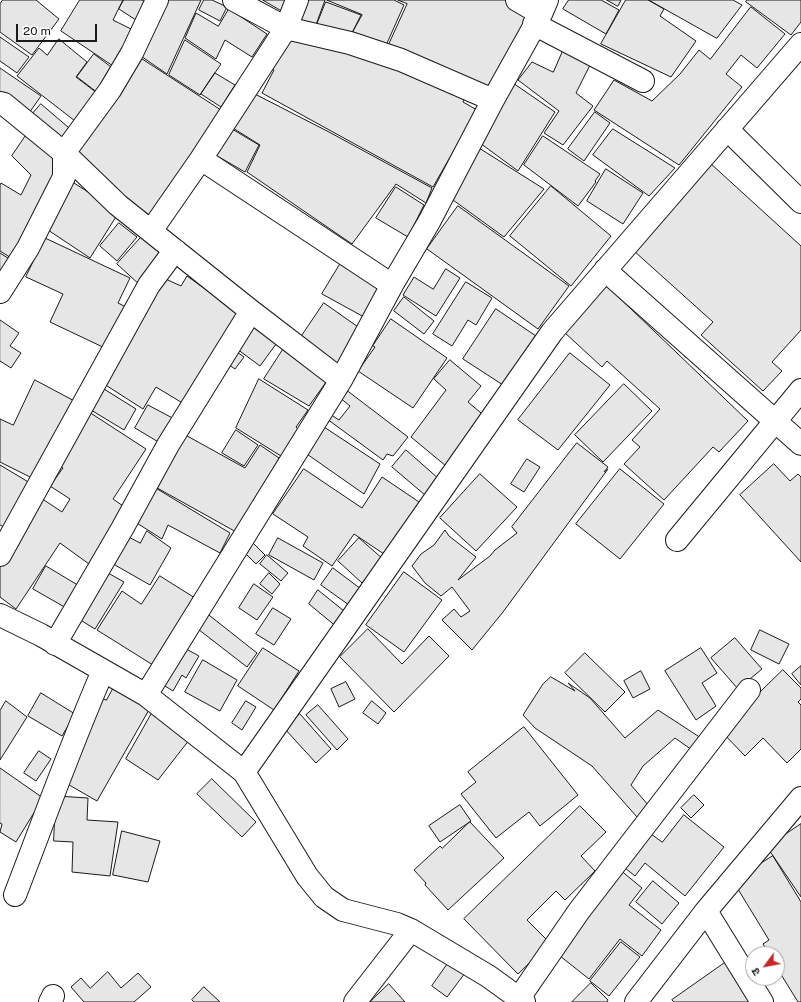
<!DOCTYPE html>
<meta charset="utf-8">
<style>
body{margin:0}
#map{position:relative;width:801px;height:1002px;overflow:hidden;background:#fff;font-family:"Public Sans","Noto Sans Devanagari",sans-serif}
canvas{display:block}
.north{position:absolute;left:745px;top:946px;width:40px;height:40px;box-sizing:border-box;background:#fff;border:1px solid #a3a3a3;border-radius:50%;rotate:238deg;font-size:11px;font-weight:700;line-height:16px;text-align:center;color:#1a1a1a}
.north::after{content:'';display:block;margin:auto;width:14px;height:18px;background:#c62828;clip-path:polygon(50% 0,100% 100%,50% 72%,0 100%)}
.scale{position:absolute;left:16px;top:24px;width:81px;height:18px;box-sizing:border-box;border:2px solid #1a1a1a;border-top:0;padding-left:5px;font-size:12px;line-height:14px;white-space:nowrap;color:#1a1a1a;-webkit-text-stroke:3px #fff;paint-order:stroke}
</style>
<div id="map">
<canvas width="801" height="1002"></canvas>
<div class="north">उ</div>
<div class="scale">20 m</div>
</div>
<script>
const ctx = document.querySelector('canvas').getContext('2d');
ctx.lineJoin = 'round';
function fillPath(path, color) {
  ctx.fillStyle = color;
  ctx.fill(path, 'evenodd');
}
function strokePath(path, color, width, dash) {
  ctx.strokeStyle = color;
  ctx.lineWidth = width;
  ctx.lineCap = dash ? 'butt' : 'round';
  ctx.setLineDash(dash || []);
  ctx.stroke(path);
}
const building = new Path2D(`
 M3,0H36L59,19L32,55L0,32V4Z
 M80,0H123L113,20L135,31L116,68L61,31Z
 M124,0H142L148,4L139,22L119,9Z
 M160,0H201L167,74L135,52Z
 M204,0H212L227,7L220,21L199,10Z
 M263,0H290L284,12Z
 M300,0H325L313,33L290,24Z
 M327,0H394L404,5L384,50L348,40L362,15Z
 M398,0H508L532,14L489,91L386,50L407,4Z
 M569,0H601L619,10L606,34L563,9Z
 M607,0H621L618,6Z
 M626,0H648L664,9L660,16L696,41L671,77L601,44Z
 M649,0H733L742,5L717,38Z
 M747,0H801V22L791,35L746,2Z
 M326,2L361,15L348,41L314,32Z
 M751,7L785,34L757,68L741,55L726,74L742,87L679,165L594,110L614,80L652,101L680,74L699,50L710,59Z
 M229,9L267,34L252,57L225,40L216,59L185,38L196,13L218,26Z
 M286,33L406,70L466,96L463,102L477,110L433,187L262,93L274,70L265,65Z
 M0,37L29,57L17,73L0,61Z
 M59,39L87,62L76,77L97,93L75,121L17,76L39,48L47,55Z
 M185,40L221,64L200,95L169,75Z
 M566,44L592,61L576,93L593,106L563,145L544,133L559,111L518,80L532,62L553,72Z
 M94,54L115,70L98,93L77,77Z
 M136,55L221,110L152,217L120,196L68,153Z
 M0,68L41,96L27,116L0,99Z
 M215,73L235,85L221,107L201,94Z
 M513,83L555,112L518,171L480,143Z
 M249,91L329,132L432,188L426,203L396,184L352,244L247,172L260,145L228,125Z
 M41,104L75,133L62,147L29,118Z
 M595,112L610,123L584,161L568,149Z
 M227,126L259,145L245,172L212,153Z
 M613,129L675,168L649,196L593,155Z
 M29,131L58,155V171L16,261L0,251V185L1,183L21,195L31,175L12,156Z
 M543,136L600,174L595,181L596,182L578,206L524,165Z
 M479,148L544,189L504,237L453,200Z
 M710,163L801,246V330L772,362L782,371L763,391L701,335L713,322L634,251Z
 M606,169L643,193L623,224L587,201Z
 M71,181L119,212L90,258L42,226Z
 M551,186L611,236L571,286L510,236Z
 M396,187L424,205L408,237L376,218Z
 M458,206L569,286L538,329L427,249Z
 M119,223L137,237L117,261L100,246Z
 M145,233L169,256L141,286L117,264Z
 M45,238L130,278L118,303L126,307L107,349L50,322L63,294L26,277Z
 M0,253L14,262L0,280Z
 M342,261L385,286L364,317L322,294Z
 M446,269L460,278L436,316L403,295L414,277L433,289Z
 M159,276L181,286L187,276L215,296L247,311L189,407L156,387L143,409L101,382Z
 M466,282L492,298L476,325L468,320L452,346L433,334Z
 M607,286L748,421L719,452L713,447L664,500L624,464L640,447L632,440L660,409L607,361L602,367L564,332Z
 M404,297L434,321L424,334L394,311Z
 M324,303L361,329L336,369L299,340Z
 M496,309L536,336L503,385L463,359Z
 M249,319L279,340L260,366L233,346Z
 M391,319L447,358L413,408L358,371L375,347L373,346Z
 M0,320L19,333L10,346L21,353L11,368L0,361Z
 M230,347L244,357L235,369L223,361Z
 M284,348L329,378L309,406L264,379Z
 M570,353L610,385L558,450L518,420Z
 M450,360L481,386L468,402L487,418L446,466L411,437L446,390L434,379Z
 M259,379L308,410L296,427L298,429L281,456L236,428Z
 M35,380L80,404L38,481L0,462V419L13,425Z
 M624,384L652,411L603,462L575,435Z
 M104,389L136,409L124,430L91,410Z
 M345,389L408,437L393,456L387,454L383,460L327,419L330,414L339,420L350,406L339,397Z
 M148,405L180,422L165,446L135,428Z
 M89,412L146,449L113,499L126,508L89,564L60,543L16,609L0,597V566L41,498L62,512L70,499L50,486L63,468L55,463Z
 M321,425L380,464L364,494L304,452Z
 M236,430L258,445L244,466L222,453Z
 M180,432L245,468L260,445L279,458L264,488L238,533L150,484Z
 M577,443L608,467L604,472L608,469L503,612L472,650L442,620L454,609L461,617L470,611L452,587L441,596L425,583L412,566L421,554L434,545L445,530L449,536L476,557L458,580L490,556L495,550L517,533L512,527Z
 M406,450L439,479L425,495L392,467Z
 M527,459L540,467L524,492L511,484Z
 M774,464L790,481L798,474L801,477V562L740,495Z
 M0,465L35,486L9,530L0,525Z
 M304,469L362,508L382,477L422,504L387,556L354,534L332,566L303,546L308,537L273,514Z
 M620,469L664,504L620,559L576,524Z
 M480,474L517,507L476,551L440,518Z
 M149,484L230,533L220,553L168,525L162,539L132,520Z
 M147,531L171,548L150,585L108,561L123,534L140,543Z
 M278,538L323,563L314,580L269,555Z
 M359,538L383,559L362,583L338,561Z
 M253,543L265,555L256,564L244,552Z
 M267,555L288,573L281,581L260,564Z
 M46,566L81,587L68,609L33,589Z
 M333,568L361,589L349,605L321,585Z
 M101,569L124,582L95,629L74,616Z
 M404,572L442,600L404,652L366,625Z
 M269,573L280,584L272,594L260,584Z
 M160,576L195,598L153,665L97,630L122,591L141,604Z
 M254,584L273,597L257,620L239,608Z
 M318,590L349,615L338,628L309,604Z
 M273,608L291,619L274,645L256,634Z
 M205,612L257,653L247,667L194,626Z
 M368,629L402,664L429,636L449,656L394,712L340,657Z
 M760,630L789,644L779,664L751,650Z
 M735,638L762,669L738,689L711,658Z
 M179,645L199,656L186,678L182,675L173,691L157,681Z
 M263,648L299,671L274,710L238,686Z
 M701,648L717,673L702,683L716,706L696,720L665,671Z
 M585,653L625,692L605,712L565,673Z
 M203,660L237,680L220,711L185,692Z
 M801,666V685L792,674Z
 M783,670L801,688V699L798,702L801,705V749L787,763L763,738L745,756L721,731Z
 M641,671L650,689L633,698L624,681Z
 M551,677L575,691L568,683L590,698L625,738L658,710L701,738L692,750L675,738L643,766L631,785L649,806L637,817L592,766L535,728L523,715L543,684Z
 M346,682L355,699L339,707L331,689Z
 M113,689L150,708L97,801L64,782L95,695L106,700Z
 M41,693L75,714L62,736L28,716Z
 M6,701L27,717L0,760V711Z
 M246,701L256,707L242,730L232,723Z
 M372,701L386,713L378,724L363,713Z
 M318,705L348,739L337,750L306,715Z
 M152,713L193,735L158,780L126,759Z
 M300,714L331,749L316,763L284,728Z
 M524,727L578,795L540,826L529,812L496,838L461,794L476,782L468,772Z
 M39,751L51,759L36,781L24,773Z
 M0,768L43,798L16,842L0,832L2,824L0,823Z
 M212,779L256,822L242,837L197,794Z
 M694,795L704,805L691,818L681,808Z
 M56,796L88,798L87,820L118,822L110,876L72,872L73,842L54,841Z
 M460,805L471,821L440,842L429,826Z
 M580,806L606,832L581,856L595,871L565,900L556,891L527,920L550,943L518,974L464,919Z
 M684,815L724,847L685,896L645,863L635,876L620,864L647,831L662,842Z
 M470,822L504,858L448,910L425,885L426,883L414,870L440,846L442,848Z
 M801,824V897L767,847Z
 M122,831L160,841L148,882L113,875Z
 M773,856L801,902V1002H798L777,968V954H769L763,944L769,940L733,881Z
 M619,869L642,888L629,905L661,930L642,956L620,939L589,979L555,952Z
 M653,881L679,903L662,924L636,902Z
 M621,942L640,957L609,996L590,981Z
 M449,962L465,973L447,997L432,986Z
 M726,962L754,1002H674L672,1000Z
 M108,972L121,988L138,973L151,987L134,1002H84L71,987L81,978L90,988Z
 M591,983L608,1000L607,1002H572Z
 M389,984L405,1002H370Z
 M204,987L220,1002H194L192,1000Z`);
fillPath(building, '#e6e6e6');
strokePath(building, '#1a1a1a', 1);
const street = new Path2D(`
 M234,0L286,28L350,43L401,60L493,100
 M517,0L541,14
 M534,24L643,81
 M0,103L4,104L64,153L118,205L251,311L341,380
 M727,129L801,202
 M201,159L392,285
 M151,231L201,159L286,28L297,0
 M605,270L801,444
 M0,292L28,248L64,177V153L110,90L132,53L157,0
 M677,540L801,390
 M0,555L149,285L169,258L176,251
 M0,615L41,635L146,695L244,772L307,876L324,897L343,910L397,924L411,930L488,976L524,1002
 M55,644L122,529L168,445L251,311
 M146,695L341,380L392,285L429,222L493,100L541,14L547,0
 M244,772L552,332L801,44
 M15,895C44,820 71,744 103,671
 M706,911L762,1002
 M519,998L579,911L749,690
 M50,1002L53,996
 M355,1002L411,930
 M636,1002L706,911L801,798`);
strokePath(street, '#1a1a1a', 24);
strokePath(street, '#fff', 22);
</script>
